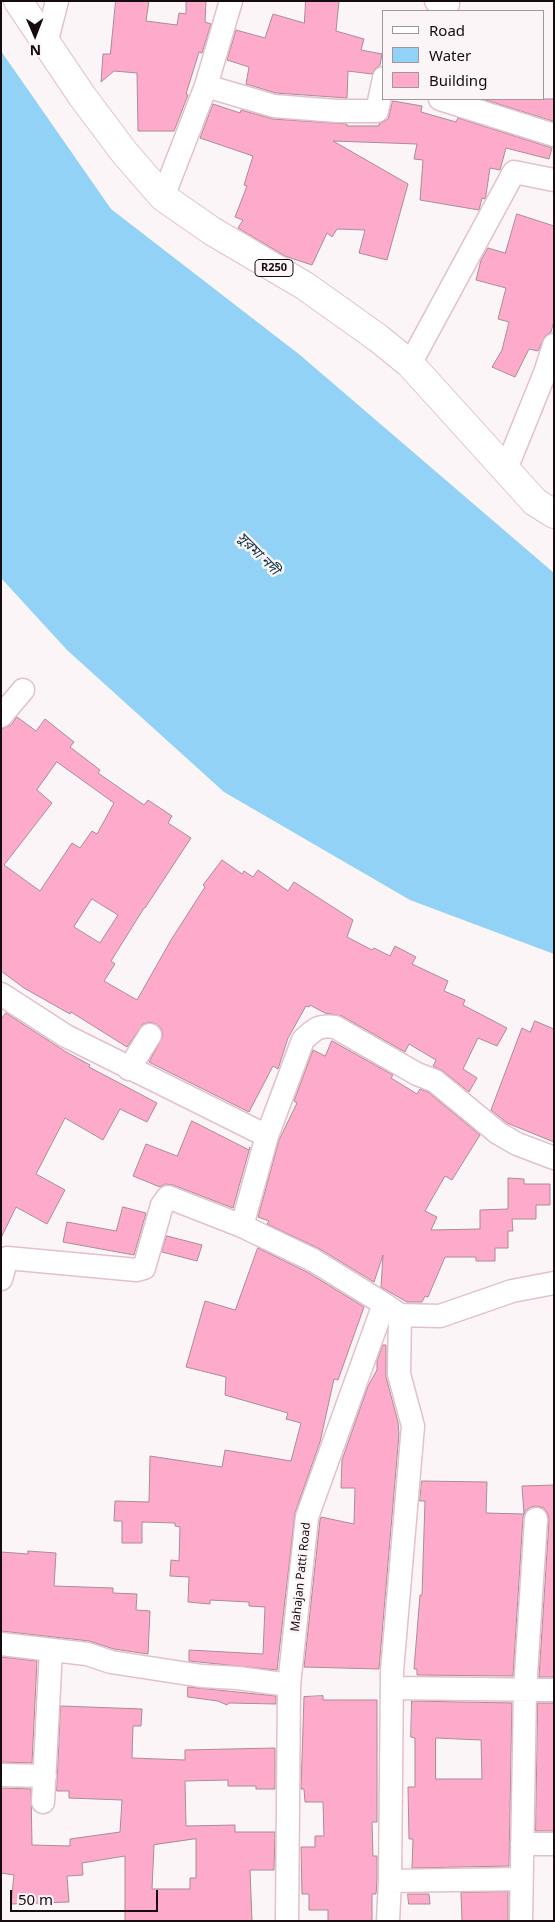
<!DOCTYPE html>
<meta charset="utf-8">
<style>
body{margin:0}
#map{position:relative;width:555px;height:1922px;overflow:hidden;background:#fcf5f8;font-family:"Noto Sans",sans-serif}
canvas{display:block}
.frame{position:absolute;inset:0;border:2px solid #160b0f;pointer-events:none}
.legend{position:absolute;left:382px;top:10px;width:162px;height:90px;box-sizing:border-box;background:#fcf5f8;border:1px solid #a0979b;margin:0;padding:6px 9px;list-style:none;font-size:15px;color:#160b0f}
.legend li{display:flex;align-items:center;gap:10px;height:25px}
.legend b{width:25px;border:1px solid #a0979b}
.north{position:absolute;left:10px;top:10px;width:50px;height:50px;-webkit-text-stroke:4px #fcf5f8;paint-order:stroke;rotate:179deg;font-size:14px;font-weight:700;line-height:20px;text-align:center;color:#160b0f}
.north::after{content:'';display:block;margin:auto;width:18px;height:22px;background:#160b0f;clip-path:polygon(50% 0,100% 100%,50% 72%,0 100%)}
.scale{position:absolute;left:10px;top:1890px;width:148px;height:22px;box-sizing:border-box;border:2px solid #160b0f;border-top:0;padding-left:6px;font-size:15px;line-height:18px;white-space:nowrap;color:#160b0f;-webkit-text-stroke:4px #fcf5f8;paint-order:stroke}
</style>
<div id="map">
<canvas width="555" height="1922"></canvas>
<div class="frame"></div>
<ul class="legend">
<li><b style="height:6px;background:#fff"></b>Road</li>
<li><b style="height:14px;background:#91d2f6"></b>Water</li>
<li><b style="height:14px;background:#feabcb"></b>Building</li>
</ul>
<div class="north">N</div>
<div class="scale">50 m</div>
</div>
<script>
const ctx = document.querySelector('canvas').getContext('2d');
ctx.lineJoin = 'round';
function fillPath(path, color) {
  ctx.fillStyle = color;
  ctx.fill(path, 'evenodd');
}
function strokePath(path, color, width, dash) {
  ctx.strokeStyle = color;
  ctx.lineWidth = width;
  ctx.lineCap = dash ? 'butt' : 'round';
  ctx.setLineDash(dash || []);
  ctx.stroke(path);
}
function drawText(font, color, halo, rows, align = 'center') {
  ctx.font = font + ' "Noto Sans","Noto Sans Bengali",sans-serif';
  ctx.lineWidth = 5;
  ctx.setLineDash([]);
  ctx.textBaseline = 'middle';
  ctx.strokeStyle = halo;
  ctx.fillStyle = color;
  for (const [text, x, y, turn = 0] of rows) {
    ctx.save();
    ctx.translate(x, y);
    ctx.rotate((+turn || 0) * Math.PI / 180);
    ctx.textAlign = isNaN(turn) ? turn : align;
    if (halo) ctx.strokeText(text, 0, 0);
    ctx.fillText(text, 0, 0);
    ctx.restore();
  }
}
fillPath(new Path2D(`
 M1,51L111,209L300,355L554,573V954L410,900L224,792L67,650L1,578Z`), '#91d2f6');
const building = new Path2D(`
 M116,1H149L146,21L177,25L179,13L186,14V1H206L205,22L211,24L202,53L199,52L186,94L188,95L174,131H138L137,73L114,71L101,82L103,54H110Z
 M306,1H339L336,31L364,39L361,50L382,54L380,65L375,69L372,74L348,71L347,98L276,93L246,84L249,67L227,60L236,30L265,38L273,14L304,23Z
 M483,99H554V121Z
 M393,101L422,106L421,112L456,122L458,118L552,148L549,159L506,148L500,170L490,168L486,195L485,199L482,198L479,210L420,200L423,160L414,159L417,144L333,141L408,184L387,260L359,253L365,230L337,229L332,237L327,233L312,265L285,256L238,228L243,220L235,217L247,186L244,185L253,156L200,138L213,104L240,113L241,110L273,119L347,124V126H379V124L388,119Z
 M517,214L554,226V321L551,332L545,336L538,351L529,349L515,377L492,367L502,350L509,322L498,319L506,288L476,280L481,260L488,248L505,253Z
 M17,717L36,731L45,719L74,742L70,747L100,770L98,773L144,805L148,800L172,816L168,823L191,838L145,908H144L111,961L115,964L104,981L137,1000L171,940L205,887L203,885L222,860L242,874L244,871L253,877L258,870L288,891L294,882L353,920L347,937L372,950L374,948L390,956L395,946L416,957L412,964L448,981L444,991L465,1000L463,1005L507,1028L497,1046L478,1038L463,1069L477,1078L469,1092L443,1071L433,1066L436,1060L409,1044L405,1052L342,1016L325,1013L310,1005L309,1007L306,1006L288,1038L278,1069L273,1066L249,1112L149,1062L163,1036L161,1028L156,1024L150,1022L143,1024L127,1047L71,1012L70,1014L24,988L1,971V729L11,725ZM57,762L114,803L97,834L92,831L80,848L72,843L40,891L4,865L52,803L37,790ZM92,899L118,915L100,943L74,927Z
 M6,1013L66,1052L90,1065L89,1067L157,1103L147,1122L120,1109L103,1140L65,1118L36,1174L65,1190L47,1224L16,1207L1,1238V1020Z
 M535,1021L554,1029V1142L507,1123L491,1110L522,1028L530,1032Z
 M332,1041L393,1075L391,1078L417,1094L420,1089L428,1092L480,1135L452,1180L445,1176L425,1211L437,1217L431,1230L480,1229V1210L508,1209V1178L524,1179V1184H550V1205H536V1219H512L513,1231H508V1248H495V1261H476V1257H445L428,1297L425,1296L422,1302H407L381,1287L383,1255L374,1282L320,1249L267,1224L269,1221L258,1217L279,1140L297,1103L294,1101L313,1050L325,1056Z
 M192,1121L249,1150L250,1147L233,1208L173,1185L165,1184L160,1187L133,1176L146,1144L177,1156Z
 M123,1207L146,1213L134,1255L63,1242L67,1222L116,1231Z
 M167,1236L202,1245L197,1261L162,1252Z
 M258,1248L307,1272L364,1307L338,1380L334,1379L320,1442L295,1513L277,1670L189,1661V1650L263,1654L265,1607L249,1606V1602L210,1600V1604L188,1602L189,1577L170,1576L171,1560L179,1561L180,1527L175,1526V1523L142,1522V1543H122V1521H114L115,1501L149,1502L150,1456L222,1467L225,1450L291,1461L301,1423L286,1419L288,1413L225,1395L226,1377L186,1367L205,1301L235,1310Z
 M383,1345H386V1377L398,1422L399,1434L379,1669L304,1667L320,1520L321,1517L354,1524L355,1488H341L342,1460L368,1386L377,1370V1362Z
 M422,1481L487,1482L486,1513L524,1514L522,1486L554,1485V1677H539L549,1520L548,1514L544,1508L536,1506L531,1507L525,1511L523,1518L513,1676L417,1675V1669H414L420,1595H422L425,1501H420Z
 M28,1551L56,1553L54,1586L113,1588V1593L137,1594L136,1610L150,1611L148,1654L114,1649L89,1641L1,1631V1552L28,1554Z
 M1,1657L37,1661L32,1763L1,1762Z
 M188,1687L276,1696V1704L229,1703L227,1705L218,1701L188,1697Z
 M323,1696V1700H377V1822H372L373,1856H377V1881L376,1894H372V1921H328V1910H309V1894H302L301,1847H315V1836H324L323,1802H305L304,1789H301L304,1697Z
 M412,1701L512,1703L509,1866L412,1868L413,1839H409L408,1787H415V1738L411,1737ZM436,1738L481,1740L482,1779H436Z
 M538,1703H554V1831H536Z
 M61,1706L142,1709L141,1726H133L132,1758L185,1760V1750L275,1748V1789H256V1786H228V1780L185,1781L186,1826L235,1825V1832H275L274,1870H250L252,1921H125V1856L82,1863L83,1875L67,1876L69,1902L11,1904L14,1875L1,1873V1788L31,1789L32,1845L70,1846V1839L120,1832L122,1800L69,1798V1791H57ZM196,1839V1878H190V1889H152L154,1845Z
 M508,1892V1921H462L461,1893Z
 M408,1894H429L430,1904H409Z`);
fillPath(building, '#feabcb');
strokePath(building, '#aa8b96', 1);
const minor = new Path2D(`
 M436,1L448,4
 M46,44L57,1
 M206,86L274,106L337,111H377L384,78
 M440,99L554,135
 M163,197L206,86L231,1
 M410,364L514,172L554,180
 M506,469L545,373L554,345
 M1,716L23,690
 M1,994L66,1036L267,1136L303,1040C315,1029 318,1025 335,1027L417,1074L435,1081L498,1133L517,1144L554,1158
 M129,1069L150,1035
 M242,1226L267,1136
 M1,1279L7,1258L137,1270L144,1268L162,1205L168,1197L242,1226L313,1260L384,1304
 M1,1644L87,1654L111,1662L202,1676L238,1678L289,1685
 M392,1688L554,1690
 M1,1775L45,1776
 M43,1802L51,1650
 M522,1844H554
 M390,1881L521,1879
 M287,1921L289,1685L307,1517L384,1304L400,1315L440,1316L512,1291L554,1283
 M388,1921L390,1881L392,1671L413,1426L399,1374L400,1315
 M521,1921L525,1690L536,1519`);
const major = new Path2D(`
 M18,1L82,96L124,152L163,197L212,231L305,286L378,338L410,364L535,502L554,514`);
strokePath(minor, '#e2c0cc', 25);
strokePath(major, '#e2c0cc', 30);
strokePath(minor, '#fff', 22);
strokePath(major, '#fff', 28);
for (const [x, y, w] of [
 [274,268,38]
]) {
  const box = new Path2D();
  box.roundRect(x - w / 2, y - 8.5, w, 17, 4);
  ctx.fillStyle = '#fcf5f8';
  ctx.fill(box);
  strokePath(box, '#160b0f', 1);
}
drawText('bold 11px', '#160b0f', null, [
 ["R250",274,268]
]);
drawText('12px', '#160b0f', '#fcf5f8', [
 ["Mahajan Patti Road",301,1577,-84]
]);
drawText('italic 14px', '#093143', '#fcf5f8', [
 ["সুরমা নদী",258,554,45]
]);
</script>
